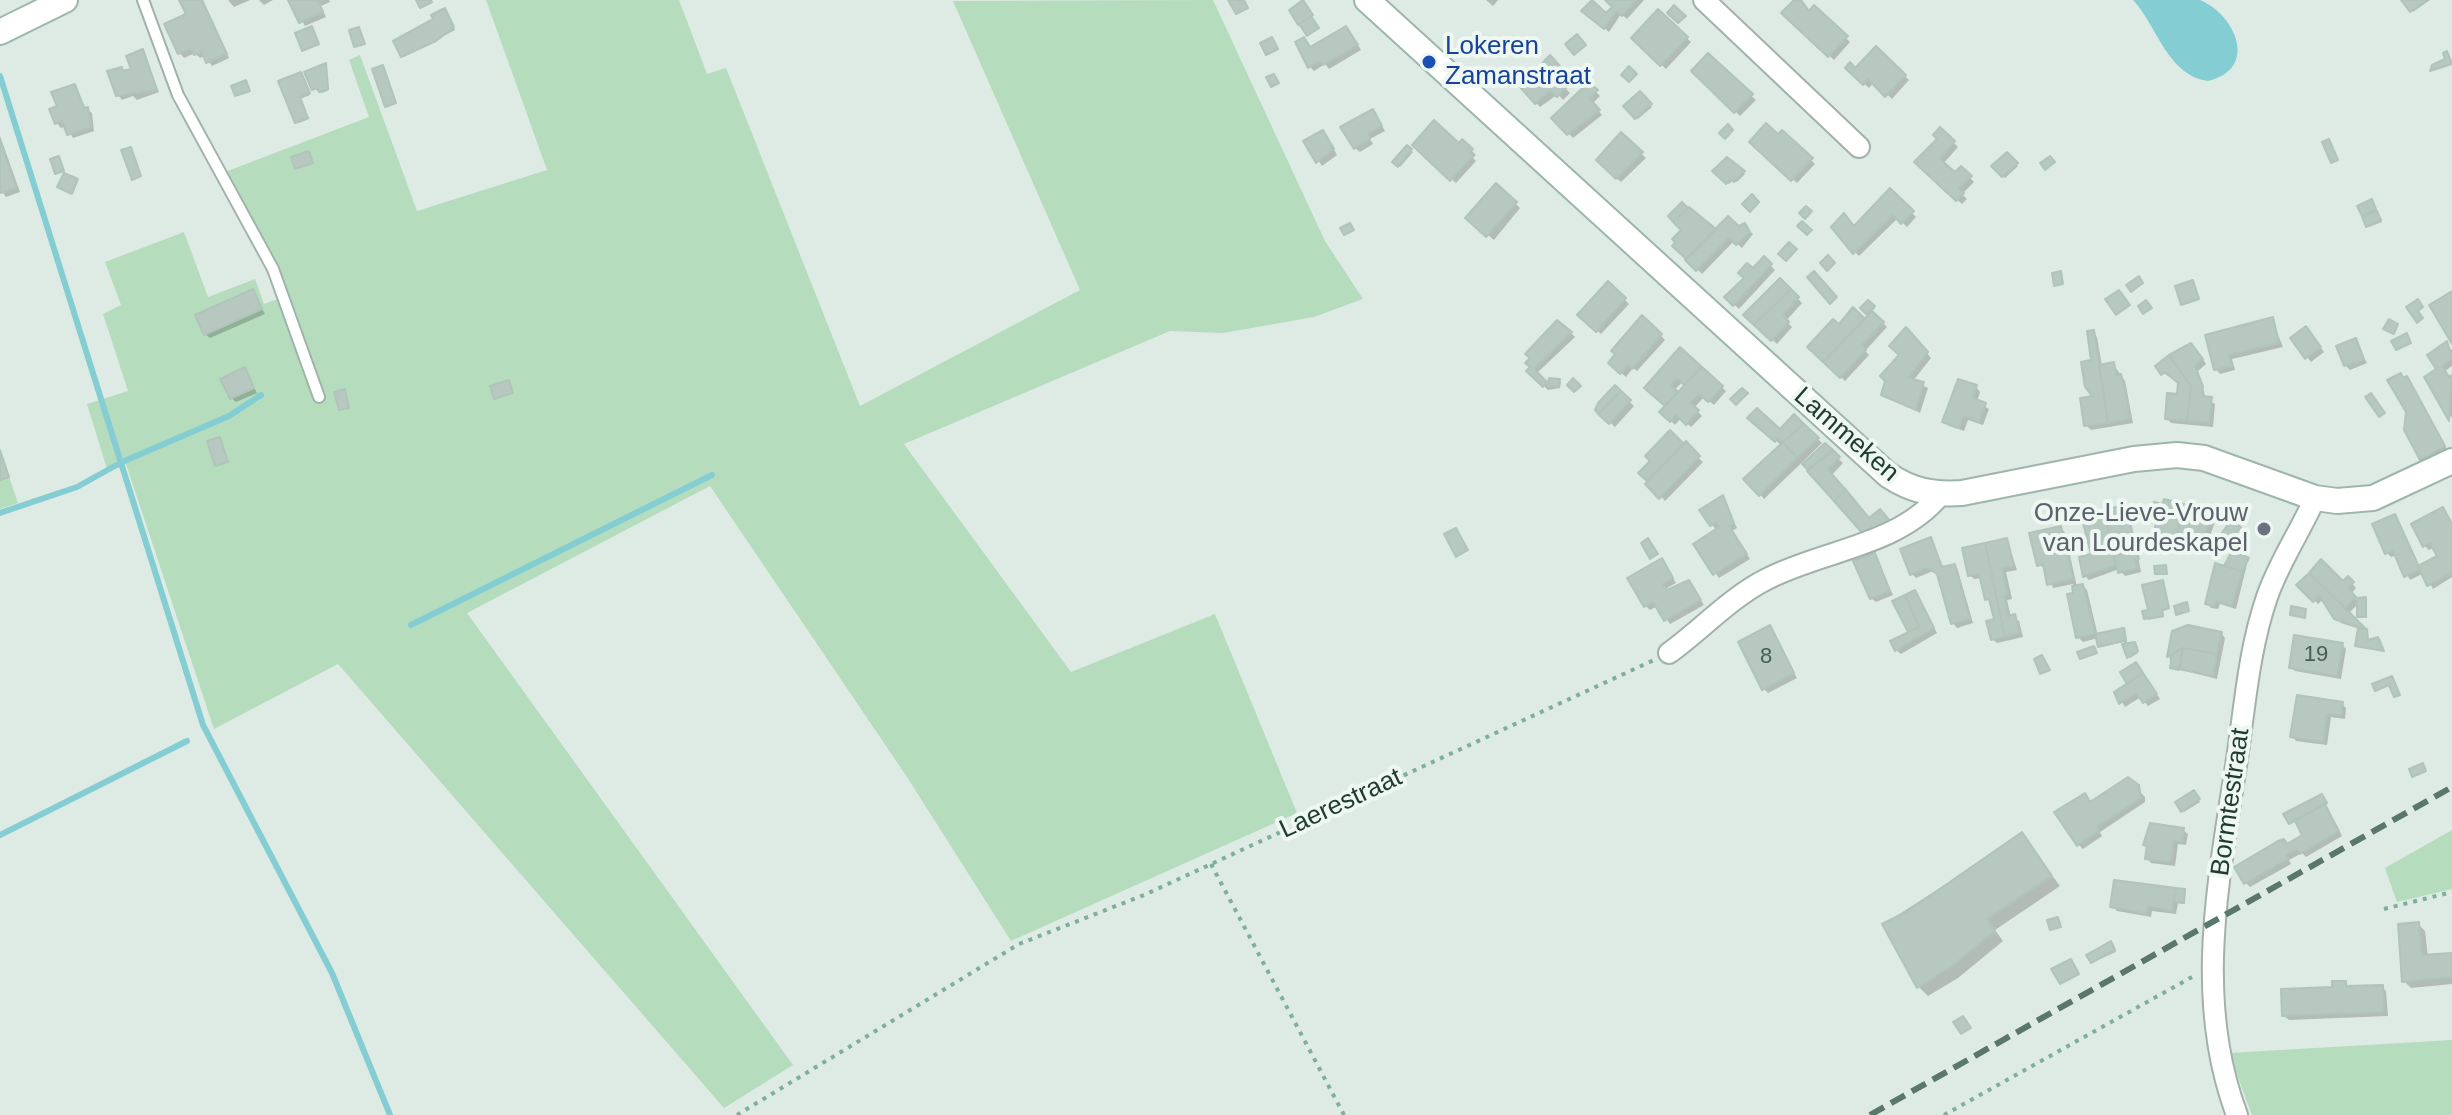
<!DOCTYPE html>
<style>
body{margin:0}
canvas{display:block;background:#deeae4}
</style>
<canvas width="2452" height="1115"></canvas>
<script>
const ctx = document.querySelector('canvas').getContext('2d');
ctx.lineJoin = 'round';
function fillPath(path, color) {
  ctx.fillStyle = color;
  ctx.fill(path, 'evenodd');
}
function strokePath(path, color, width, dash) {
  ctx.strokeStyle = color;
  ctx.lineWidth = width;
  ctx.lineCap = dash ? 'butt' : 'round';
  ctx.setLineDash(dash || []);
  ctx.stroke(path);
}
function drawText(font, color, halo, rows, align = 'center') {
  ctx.font = font + ' Helvetica,sans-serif';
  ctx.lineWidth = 8;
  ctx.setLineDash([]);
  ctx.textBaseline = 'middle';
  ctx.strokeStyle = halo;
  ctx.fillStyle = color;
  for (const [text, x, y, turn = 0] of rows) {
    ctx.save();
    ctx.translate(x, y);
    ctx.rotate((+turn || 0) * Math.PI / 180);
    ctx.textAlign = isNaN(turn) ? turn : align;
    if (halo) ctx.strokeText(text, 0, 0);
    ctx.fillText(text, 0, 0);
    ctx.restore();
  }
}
fillPath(new Path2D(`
 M486,0H679L707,74L726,68L860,406L1080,290L953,1L1213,0L1325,241L1363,299L1314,317L1223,333L1170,331L904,444L1071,672L1215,614L1297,813L1011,941L907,777L710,486L467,613L793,1065L724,1108L338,664L214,729L126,464L108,472L87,404L128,391L103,314L121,305L105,262L184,232L208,297L255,279L264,304L288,295L279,268L225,172L369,117L349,60L360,55L417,211L547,170Z
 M0,450L18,503L0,509Z
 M2452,830V889L2397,902L2385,868Z
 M2452,1040V1115H2252L2229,1053Z`), '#b5ddbd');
fillPath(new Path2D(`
 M2133,0H2200C2236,15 2259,69 2208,81C2167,75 2158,27 2133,0Z`), '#83cdd3');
fillPath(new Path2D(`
 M182,0H202L229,58L212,66L205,56L200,58L195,53L184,58L180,53L189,15Z
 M228,0H250L234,7Z
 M259,0H273L264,5Z
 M291,0H329L330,2L321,6L326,17L305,26Z
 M1486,0H1498L1493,6Z
 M1607,0H1644L1627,19L1621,14L1609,32L1588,15L1606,16L1615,7Z
 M1797,0L1809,13L1814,8L1850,42L1834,60L1784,13Z
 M2404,0H2430L2413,12Z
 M446,12L455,30L404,57L402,55Z
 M1659,12L1691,42L1666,69L1634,38Z
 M1350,32L1361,50L1329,69L1325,64L1314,71L1310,67L1304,39L1311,48Z
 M1876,49L1909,80L1892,99L1874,82L1869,88L1847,68L1855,71Z
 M143,52L159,92L137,100L133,96L122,100L118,95L121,69L125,73L133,70Z
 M1708,56L1756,100L1740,116L1694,71Z
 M1550,58L1572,81L1565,88L1570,93L1563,100L1558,94L1540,107L1522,87Z
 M326,65L329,90L322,93L313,88Z
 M302,76L310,95L300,99L309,119L299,123L297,122Z
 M1589,85L1600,96L1592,104L1602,115L1573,138L1554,118Z
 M75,86L86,109L92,113L94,131L73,138L66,126L61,128L57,123L59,107Z
 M1640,94L1652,107L1638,119L1626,106Z
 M1373,111L1385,131L1370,139L1373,144L1360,152L1355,148Z
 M1941,130L1958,147L1943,164L1955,175L1961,169L1974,182L1962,194L1967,199L1962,204L1917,162L1940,140Z
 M1782,133L1815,164L1797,183L1752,142L1778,137Z
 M1621,135L1646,158L1621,182L1598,160Z
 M0,136L20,192L6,197L0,189Z
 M1327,137L1337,155L1322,166L1306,141Z
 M1462,142L1476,155L1473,158L1476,161L1456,183L1414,145L1459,146Z
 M1407,148L1413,152L1400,167L1395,162Z
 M2007,154L2018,166L2005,178L1994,167Z
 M1727,159L1745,174L1737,182L1734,179L1729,184L1715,171Z
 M1496,186L1520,208L1494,240L1472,222Z
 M1890,191L1916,217L1907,227L1898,218L1859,256L1855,252V228Z
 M2373,203L2382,222L2369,227L2360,207Z
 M1700,215L1716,231L1744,226L1753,234L1742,248L1734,241L1702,274L1675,246Z
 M1764,259L1775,270L1739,309L1727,297Z
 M1780,281L1802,303L1786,321L1792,327L1777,344L1746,315Z
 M1608,284L1629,304L1601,334L1580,315Z
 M253,291L265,314L210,338L205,334Z
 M1868,302L1875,308L1872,312L1887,327L1865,351L1869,355L1845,381L1810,347L1839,326L1865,321L1871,315L1863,308Z
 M1643,318L1665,340L1637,371L1633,368L1626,377L1610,363Z
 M2272,320L2283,347L2232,359L2235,370L2220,374L2216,369L2207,336Z
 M2093,332L2097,337L2102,366L2113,364L2125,381L2133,423L2091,430L2086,425L2095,398Z
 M1571,333L1575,337L1536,374L1550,387V380L1561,382L1560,388L1548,390L1529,371Z
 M2310,333L2324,352L2311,362L2293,338Z
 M1911,334L1931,358L1913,381L1928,388L1920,413L1884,394Z
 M2355,341L2367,363L2350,370L2345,365Z
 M2446,344L2452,350V366L2445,371L2452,378V418L2427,378L2439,370Z
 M2196,349L2206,364L2198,371L2206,399L2215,404L2213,427L2171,423L2167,418L2179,396L2180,383L2163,373Z
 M1680,350L1726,391L1714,405L1704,397L1694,408L1702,416L1691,427L1681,418L1675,425L1666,416L1667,406L1647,388ZM1683,381L1687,385L1678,395L1674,391Z
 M245,370L257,393L236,402L231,398Z
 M2407,378L2448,451L2426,463L2408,412Z
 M1976,387L1980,392L1977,402L1989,409L1983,425L1968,420L1964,431L1949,426L1944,421Z
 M1615,388L1634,406L1615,427L1597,410Z
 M1794,417L1822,443L1764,499L1746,479L1782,446L1750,418L1780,432Z
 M1670,433L1703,462L1665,501L1641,473Z
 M1825,446L1843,463L1831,476L1869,520L1880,512L1892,526L1869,537L1805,464Z
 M1723,498L1737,528L1732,531L1750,559L1719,578L1696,545L1717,531L1702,511Z
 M2165,501L2207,511L2212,515L2215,522L2206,547L2194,543L2191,553L2180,551L2176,546L2178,540L2157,531L2159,522L2153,516Z
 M2125,507L2129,511L2141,572L2125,576L2119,569L2089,580L2085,576L2093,556L2084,517Z
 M2442,509L2452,524V577L2433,589L2424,573L2410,580L2397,555L2391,557L2387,553L2395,517L2420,568L2440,557L2434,547L2429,550L2424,545Z
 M2259,521L2264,522L2270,535L2263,534Z
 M2061,528L2065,533L2077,587L2083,586L2087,590L2098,636L2123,630L2128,645L2134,644L2138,653L2130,658L2124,642L2102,647L2098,638L2083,642L2078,637L2073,584L2053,588L2046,569L2039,565Z
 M1930,539L1944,569L1954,566L1958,571L1973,623L1957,628L1953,623L1940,575L1933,571L1916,578L1912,574Z
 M2007,540L2017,570L2006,572L2012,599L2007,600L2011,617L2019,621L2023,637L1997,643L1992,639L1996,621L1982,578L1974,579L1970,575Z
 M1875,555L1893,595L1876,602L1871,598Z
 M2248,560L2236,609L2220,604L2218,609L2211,608L2207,603L2231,570Z
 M1662,561L1676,583L1663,590L1665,593L1689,582L1704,605L1670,624L1658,606L1650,610L1646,606Z
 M2348,579L2356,588L2351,594L2356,600L2367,601V618L2359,616V603L2348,614L2368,633V642L2379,641L2384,651L2359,646L2360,629L2341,623L2324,599L2318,604L2299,585L2343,584Z
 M2162,582L2170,609L2163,611L2164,617L2148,620Z
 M1915,592L1937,633L1901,654L1896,650L1910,633L1895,602Z
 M1770,628L1797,678L1768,693L1764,689Z
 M2174,632L2221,633L2225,638L2217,679L2173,668L2169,657Z
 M2342,645L2346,649L2341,679L2295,671L2291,667Z
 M2147,680L2160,699L2148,706L2141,697L2125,707L2116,692Z
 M2342,704L2346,708L2345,719L2331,717L2327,745L2296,741L2292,736Z
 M2127,779L2145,797V802L2100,832L2102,836L2083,849L2079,845L2084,795L2091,804Z
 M2193,792L2200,802L2184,812L2177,803Z
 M2323,798L2342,836L2306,857L2302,853L2289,860L2291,864L2250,887L2246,883L2305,835L2297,821L2291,823Z
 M2183,830L2188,834L2186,845L2178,844L2175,866L2151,863L2147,858Z
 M2022,835L2060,886L1995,930L2003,941L1958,978L1928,996L1919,987L1884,924Z
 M2116,882L2184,891L2185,904L2178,903L2176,914L2152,911L2151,917L2117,911L2112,906Z
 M2418,924L2425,931L2428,957L2452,955V984L2411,988L2404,981Z
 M2112,945L2116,952L2093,962L2089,956Z
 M2345,983L2350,988L2382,987L2386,991L2388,1016L2289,1020L2284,1016Z`), '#0003');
strokePath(new Path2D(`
 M0,76L203,725L332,973L390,1115
 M0,513L77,487L122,462L229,416L261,395
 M411,625L712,475
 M0,835L187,741`), '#83cdd3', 6);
const building = new Path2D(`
 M179,0H202L227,54L206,63L202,52L194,55L191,49L178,54L164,24L186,14Z
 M288,0H321L318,1L323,12L299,23Z
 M416,0H431L432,2L420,8Z
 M1228,0H1244L1248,8L1236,14Z
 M1303,0L1313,15L1298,25L1289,10Z
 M1592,0L1606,13L1612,7L1605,0H1636L1622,16L1616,11L1604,29L1581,11Z
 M1794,0H1801L1809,11L1814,5L1848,36L1828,57L1781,13Z
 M2401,0H2427L2410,12Z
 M1674,5L1686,16L1678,23L1667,13Z
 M445,8L454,27L436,41L401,57L393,41L433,19L431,15Z
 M1658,9L1688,37L1660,66L1631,38Z
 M1311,16L1319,28L1307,36L1299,24Z
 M312,26L319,44L302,51L295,33Z
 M1346,26L1358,45L1323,65L1320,61L1308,68L1295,42L1304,37L1310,47Z
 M359,27L365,44L354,47L349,30Z
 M1577,34L1586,45L1574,55L1565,44Z
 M1272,37L1278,49L1266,55L1260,43Z
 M1876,46L1906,75L1885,97L1868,79L1863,85L1845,68L1850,62L1855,68Z
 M143,49L157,90L116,96L107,71L122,67L123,71L131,69L126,56Z
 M2447,51L2452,64L2430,71L2432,65L2445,59L2443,53Z
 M1708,53L1753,94L1734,113L1691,71Z
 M1550,55L1569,76L1562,82L1567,87L1557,97L1549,91L1535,104L1520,87Z
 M326,63L328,89L319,92L317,88L312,90L304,72Z
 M383,65L396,103L385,107L372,69Z
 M1629,66L1637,74L1629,82L1621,75Z
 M301,72L310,93L300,97L308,118L295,123L278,81Z
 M1274,74L1279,83L1271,87L1266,77Z
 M246,80L250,91L235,96L231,86Z
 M1589,82L1598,90L1589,98L1600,110L1567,135L1551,118Z
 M75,84L84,108L88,107L91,127L67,135L62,121L55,124L49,109L57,106L51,92Z
 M1640,91L1652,104L1635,119L1623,106Z
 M1373,109L1382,126L1368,134L1370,139L1354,149L1340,127Z
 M1434,120L1459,143L1462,139L1473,149L1470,153L1473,156L1450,181L1412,145Z
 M1766,123L1778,134L1782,130L1813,158L1791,181L1749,142Z
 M1728,124L1733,130L1725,139L1719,133Z
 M1940,127L1955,141L1940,159L1955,172L1961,166L1972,176L1959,188L1964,193L1956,201L1914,162L1937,139L1933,135Z
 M1323,130L1334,149L1316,163L1303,141Z
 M1621,132L1643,152L1616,179L1596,160Z
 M2329,139L2338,160L2331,163L2322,142Z
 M0,140L17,188L0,193Z
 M1407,145L1412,149L1398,167L1392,162Z
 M131,147L141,176L132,180L121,150Z
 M309,151L313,163L295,169L291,157Z
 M2007,152L2018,163L2002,177L1991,166Z
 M59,156L64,171L55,174L50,159Z
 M2050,156L2055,162L2045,170L2040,163Z
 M1727,157L1745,171L1734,182L1731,179L1726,184L1712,171Z
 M64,173L78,179L72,194L57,187Z
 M1496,183L1517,202L1486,237L1465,218Z
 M1890,188L1914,211L1901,224L1893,215L1853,254L1831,227L1844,213L1854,226Z
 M1752,194L1759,202L1750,212L1742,204Z
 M2372,199L2376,209L2362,216L2357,206Z
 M1682,202L1688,208L1673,222L1668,216Z
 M1806,206L1812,211L1805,219L1799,213Z
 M1689,207L1716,229L1686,259L1672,246L1675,242L1672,239L1681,230L1673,222Z
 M2377,211L2381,220L2366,227L2362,217Z
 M1728,216L1739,226L1745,223L1750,232L1736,245L1729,238L1696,271L1685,260Z
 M1802,221L1812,230L1807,235L1797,226Z
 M1350,223L1354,230L1344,235L1340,228Z
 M1789,242L1797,249L1786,261L1778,254Z
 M1828,255L1835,263L1827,271L1820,263Z
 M1764,256L1772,264L1733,306L1724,297L1744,278L1738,273L1747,263L1753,268Z
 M1814,271L1837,297L1830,304L1807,277Z
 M2061,271L2063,284L2054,286L2052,273Z
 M2139,276L2143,283L2131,292L2126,285Z
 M1780,278L1791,289L1754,325L1743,315Z
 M2193,280L2199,299L2181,305L2175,286Z
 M1608,281L1626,298L1596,332L1577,315Z
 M253,289L262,309L204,335L195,315Z
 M1791,289L1799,297L1783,315L1789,322L1771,341L1754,325Z
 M2119,290L2130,305L2116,315L2105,299Z
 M2452,291V344L2429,305Z
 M2418,299L2423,307L2418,311L2423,318L2417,323L2406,307Z
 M1868,300L1875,306L1867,315L1860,308Z
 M2146,300L2152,308L2143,314L2138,306Z
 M1853,307L1865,319L1823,362L1807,347L1833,319L1839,324Z
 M1872,311L1884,322L1862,345L1866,350L1840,378L1823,362Z
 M1642,315L1662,334L1632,369L1628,365L1620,374L1608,363L1615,354L1611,351Z
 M2273,317L2279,343L2229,355L2232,366L2214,370L2205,335Z
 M2389,319L2398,324L2394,334L2383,329Z
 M1557,320L1572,332L1534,369L1547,382L1543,387L1526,371L1530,367L1525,363L1530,358L1525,354Z
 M2306,326L2321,347L2305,359L2290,338Z
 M1906,327L1928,352L1908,378L1924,382L1916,410L1881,395L1885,381L1880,376L1899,355L1889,346Z
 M2094,330L2108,423L2084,426L2080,398L2092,396L2085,387L2081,362L2091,360L2087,331Z
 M2407,333L2411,343L2396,350L2391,341Z
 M2356,338L2364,359L2344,366L2336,346Z
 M2447,341L2452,358L2442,366L2449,377L2452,375L2449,421L2424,377L2436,369L2427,355Z
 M2191,343L2203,359L2195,366L2203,386L2202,396L2212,397L2209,423L2187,421L2191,386L2169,355Z
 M1680,347L1702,367L1684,385L1677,378L1671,385L1678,392L1665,406L1644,388Z
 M2169,355L2191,386L2187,421L2165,419L2167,393L2177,394L2178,383L2165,372L2161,375L2155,366Z
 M2114,362L2116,375L2121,374L2124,385L2130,419L2108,423L2099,365Z
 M245,367L254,388L230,399L220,379Z
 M1702,367L1723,386L1708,402L1699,394L1690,403L1699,410L1686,425L1676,415L1670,422L1659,412Z
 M2401,373L2403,378L2407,376L2445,446L2420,460L2404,430L2406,412L2387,380Z
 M1549,378L1560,379L1559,387L1548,386Z
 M1573,378L1581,386L1574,392L1567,385Z
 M1958,379L1977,385L1973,398L1986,403L1979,422L1964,416L1959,428L1942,422Z
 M509,380L513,393L494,399L490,386Z
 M1615,385L1621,391L1598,414L1595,410L1598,403Z
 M1742,388L1748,393L1736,405L1730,399Z
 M345,389L349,408L339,410L334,392Z
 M1621,391L1631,400L1609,424L1598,414Z
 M2371,393L2385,413L2379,417L2365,397Z
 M1757,408L1780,429L1794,414L1804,424L1783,442L1778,438L1775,442L1747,418Z
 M1804,424L1819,438L1797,458L1783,442Z
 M1670,430L1684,444L1647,481L1638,473L1650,461L1645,456Z
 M220,437L228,462L215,466L207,441Z
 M1686,441L1700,456L1659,499L1645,484Z
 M1783,442L1797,458L1759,496L1743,479Z
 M1825,443L1833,450L1808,470L1802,464Z
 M0,450L9,477L0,480Z
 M1833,450L1840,457L1828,470L1846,490L1834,501L1807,471Z
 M1846,490L1869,518L1880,509L1890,521L1863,534L1834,501Z
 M1723,495L1734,523L1729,526L1747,554L1713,575L1693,544L1719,527L1716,523L1710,526L1699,510Z
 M2164,499L2184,504L2176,537L2154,532L2157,518L2151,517L2154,502L2162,504Z
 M2184,504L2208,509L2207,515L2212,516L2201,543L2190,540L2187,550L2174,547Z
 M2125,505L2139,559L2135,560L2138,568L2118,573L2103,510Z
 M2443,507L2452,524V573L2427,586L2418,566L2437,556L2430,543L2423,547L2411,524Z
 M2103,510L2116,565L2083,577L2079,557L2091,554L2081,515Z
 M2395,514L2420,569L2404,577L2393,551L2385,554L2372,524Z
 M2231,520L2241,527L2233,538L2228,536L2224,540L2219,537Z
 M2258.5 529a5.5 5.5 0 1 1 11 0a5.5 5.5 0 1 1-11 0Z
 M2061,526L2073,579L2047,585L2043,564L2037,566L2029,533Z
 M1456,528L1468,550L1456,557L1444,534Z
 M1931,537L1942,567L1955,564L1970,619L1951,624L1937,574L1928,568L1910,575L1900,549Z
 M1648,538L1658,554L1650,559L1641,543Z
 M2007,538L2014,566L2002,568L2008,595L2004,596L2008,616L2015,614L2020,633L2005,637L1985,543Z
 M1985,543L2005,637L1991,640L1986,621L1994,619L1989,599L1985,600L1979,574L1968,576L1962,548Z
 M2233,549L2249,558L2242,571L2224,566Z
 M1875,553L1890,591L1870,599L1853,561Z
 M1662,558L1673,578L1663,584L1667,590L1689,580L1701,600L1664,621L1653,602L1644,607L1627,578Z
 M2321,559L2343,581L2348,576L2354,582L2348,588L2356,597L2345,608L2309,573Z
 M2215,563L2242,571L2232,606L2216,601L2214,606L2205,604Z
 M2166,565L2167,574H2155L2154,566Z
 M2309,573L2345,608L2366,629L2334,619L2319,595L2313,602L2296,585Z
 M2163,580L2169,608L2162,610L2163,616L2144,619L2142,611L2148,610L2142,585Z
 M2083,584L2095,634L2076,638L2067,594L2073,593L2072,586Z
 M1915,590L1934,628L1895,651L1890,641L1919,627L1905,595Z
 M1905,595L1919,627L1908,632L1892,601Z
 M2366,597V617H2357V598Z
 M2187,602L2189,611L2176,615L2174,606Z
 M2291,606L2306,609L2305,618L2290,615Z
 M1770,625L1794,673L1762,690L1738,642Z
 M2188,625L2222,632L2217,654L2183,648L2167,657L2172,631Z
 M2124,628L2126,640L2098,647L2095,634Z
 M2358,628L2367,629L2368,640L2378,637L2384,651L2355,646Z
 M2294,635L2343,643L2337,676L2289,668Z
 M2135,642L2138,651L2127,658L2122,644Z
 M2094,646L2097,653L2080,659L2077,652Z
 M2183,648L2217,654L2213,676L2179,669Z
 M2183,648L2179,670L2170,668L2172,654Z
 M2042,655L2050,670L2040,674L2034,659Z
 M2136,662L2143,673L2127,684L2120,672Z
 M2143,673L2157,694L2143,703L2136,693L2119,704L2114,692Z
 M2392,676L2400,695L2394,697L2389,685L2375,691L2372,684Z
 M2297,695L2343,702L2341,715L2327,714L2323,742L2290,737Z
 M2423,763L2426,771L2412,777L2409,769Z
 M2128,777L2139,785L2141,798L2097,827L2099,831L2077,846L2054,812L2085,793L2090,802Z
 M2194,790L2200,799L2181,812L2175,802Z
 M2322,794L2327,803L2289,824L2283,814Z
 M2324,804L2339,831L2300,854L2297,849L2286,855L2288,859L2244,884L2234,867L2278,841L2284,839L2287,844L2302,835L2295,821Z
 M2150,823L2184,828L2182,842L2174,841L2171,862L2145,859L2147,846L2143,845Z
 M2022,832L2052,876L1987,919L1995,931L1948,969L1917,988L1882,924L1908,911Z
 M2114,880L2176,888L2172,911L2148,907L2147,914L2110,907Z
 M2176,888L2185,889L2184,903L2174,902Z
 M2058,917L2061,927L2050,930L2047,920Z
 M2419,922L2422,955L2452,953V977L2402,982L2398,924Z
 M2111,941L2115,950L2091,963L2086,955Z
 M2071,959L2079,974L2060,984L2051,969Z
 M2332,981H2346V986L2383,985L2384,1012L2282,1016L2281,989L2332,987Z
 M1963,1016L1971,1028L1961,1034L1953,1022Z`);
fillPath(building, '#b6c8bf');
strokePath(building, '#b0c4ba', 2);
const lane = new Path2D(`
 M143,0L178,95L273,269L319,397`);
const street = new Path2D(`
 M1704,0L1859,147
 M1669,653C1701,630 1731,597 1767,579C1823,550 1899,546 1941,494
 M2237,1115C2193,998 2219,879 2237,759C2245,705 2249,649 2267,597C2279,562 2300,532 2315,498`);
const secondary = new Path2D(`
 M1367,0L1888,475C1912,491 1933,495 1962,493L2134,459L2177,455L2204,458L2315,498L2337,501L2373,498L2452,461
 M0,32L65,0`);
strokePath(lane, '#a1b2ab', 14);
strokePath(street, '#a1b2ab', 24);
strokePath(secondary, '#9db6ab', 28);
strokePath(new Path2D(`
 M1211,864L1344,1115
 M2384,909L2452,892
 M737,1115L1019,944L1144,895L1654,660
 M1944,1115L2192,977`), '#7daf9c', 4, [4, 6]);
strokePath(lane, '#fff', 10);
strokePath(street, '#fff', 20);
strokePath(secondary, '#fff', 24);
strokePath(new Path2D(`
 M1870,1115L2452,787`), '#59776c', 6, [16, 8]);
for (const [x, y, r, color] of [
 [1429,62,8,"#1a4fb4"],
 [2264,529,8,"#6b7280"]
]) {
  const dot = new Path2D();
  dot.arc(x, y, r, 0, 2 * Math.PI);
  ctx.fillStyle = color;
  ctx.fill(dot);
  strokePath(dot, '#eef7f2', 3);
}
drawText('22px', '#455e54', null, [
 ["19",2316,655],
 ["8",1766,657]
]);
drawText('26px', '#164399', '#eef7f2', [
 ["Lokeren",1445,47],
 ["Zamanstraat",1445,77]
], 'left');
drawText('26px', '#1f3b31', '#eef7f2', [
 ["Lammeken",1846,435,41],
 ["Bormtestraat",2231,802,-82],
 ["Laerestraat",1341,804,-25]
]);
drawText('26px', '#5b616d', '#eef7f2', [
 ["Onze-Lieve-Vrouw",2248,514],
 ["van Lourdeskapel",2248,544]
], 'right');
</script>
